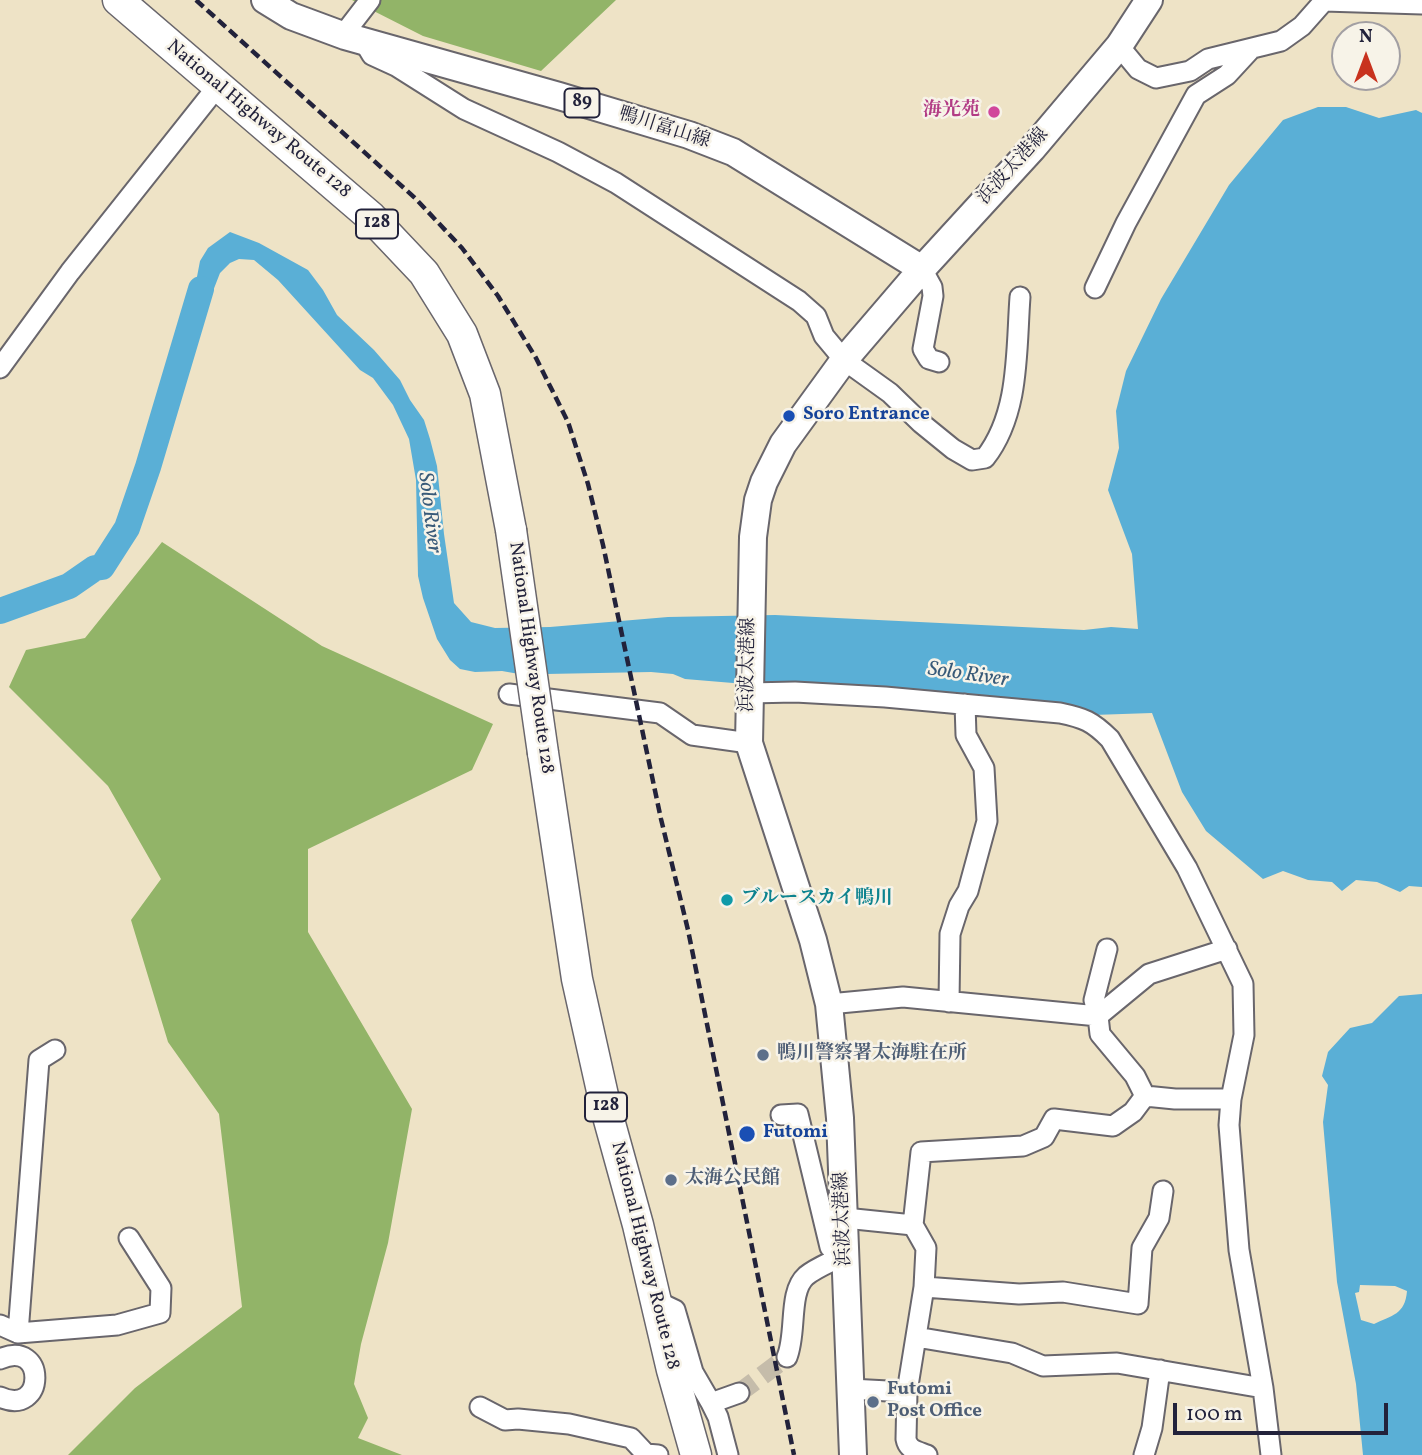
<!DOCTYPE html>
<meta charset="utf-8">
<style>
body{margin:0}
#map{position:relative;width:1422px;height:1455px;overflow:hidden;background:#eee3c6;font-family:Vollkorn,serif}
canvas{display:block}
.north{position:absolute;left:1331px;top:21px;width:70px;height:70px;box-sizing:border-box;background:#f7f3e8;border:2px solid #a29fa3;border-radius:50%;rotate:0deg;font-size:19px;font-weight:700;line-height:28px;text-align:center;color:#22223b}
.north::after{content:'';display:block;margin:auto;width:24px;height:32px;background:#c8321e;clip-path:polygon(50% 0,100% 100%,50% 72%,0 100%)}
.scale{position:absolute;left:1173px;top:1403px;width:215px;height:32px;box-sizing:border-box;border:4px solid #22223b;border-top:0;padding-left:9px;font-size:21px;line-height:24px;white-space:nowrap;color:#22223b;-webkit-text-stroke:5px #f7f3e8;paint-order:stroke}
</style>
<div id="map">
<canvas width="1422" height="1455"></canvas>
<div class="north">N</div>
<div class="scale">100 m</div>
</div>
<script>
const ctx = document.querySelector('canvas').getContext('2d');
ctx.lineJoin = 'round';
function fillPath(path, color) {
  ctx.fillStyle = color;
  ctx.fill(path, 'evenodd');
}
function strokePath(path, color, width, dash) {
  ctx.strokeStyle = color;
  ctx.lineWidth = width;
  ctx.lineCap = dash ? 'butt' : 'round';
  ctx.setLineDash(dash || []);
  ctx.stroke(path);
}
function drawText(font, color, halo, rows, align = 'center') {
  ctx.font = font + ' Vollkorn,"Noto Serif JP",serif';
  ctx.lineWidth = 5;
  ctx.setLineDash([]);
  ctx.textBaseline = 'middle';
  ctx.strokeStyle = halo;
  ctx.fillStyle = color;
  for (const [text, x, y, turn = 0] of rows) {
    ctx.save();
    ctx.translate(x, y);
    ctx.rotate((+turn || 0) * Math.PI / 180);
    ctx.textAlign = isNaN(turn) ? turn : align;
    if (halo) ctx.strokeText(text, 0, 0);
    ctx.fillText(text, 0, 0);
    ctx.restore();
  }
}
fillPath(new Path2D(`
 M352,0H616L541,71L423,36Z
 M162,542L322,646L493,724L472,770L308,849V932L412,1109L388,1243L361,1344L354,1384L368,1418L358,1438L402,1455H68L135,1388L242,1307L219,1114L168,1042L131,920L161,879L108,786L9,687L26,650L85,638Z`), '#92b468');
fillPath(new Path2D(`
 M1318,107H1346L1379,118L1416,110L1422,113V887L1409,886L1400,892L1377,882L1356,880L1342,891L1332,882L1308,880L1283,871L1263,879L1206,831L1182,792L1152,713L1093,715L948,694L847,684L733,683L685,679L673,674L651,672L546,674H519L502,671L475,672L460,669L450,660L437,639L423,598L418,576L416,480L409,439L393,405L373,378L360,370L278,280L254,260L239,259L230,263L220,273L206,309L186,327L189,302L196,282L200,261L208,248L230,232L259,243L308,270L323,290L337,315L374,350L400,380L410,400L424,420L430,439L437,466L444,534L454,603L471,622L495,628L550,627L668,617L775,615L1084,630L1111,627L1138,629L1132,554L1108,490L1119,448L1116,411L1126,371L1161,299L1229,185L1283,120Z
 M1422,994V1455H1363L1356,1384L1337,1282L1323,1122L1328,1085L1322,1076L1328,1052L1350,1028L1372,1023L1399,996ZM1360,1285L1395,1286L1407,1291C1405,1315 1392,1315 1374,1324L1361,1320L1355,1293L1359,1292Z`), '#5aafd6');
strokePath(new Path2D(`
 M0,611L69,586L95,568L102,567L127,528L148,467L201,289`), '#5aafd6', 26);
strokePath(new Path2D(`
 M739,1393L787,1357`), '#c5bcaa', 19, [19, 10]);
const minor = new Path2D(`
 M1324,1L1422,4
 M343,35L370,0
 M366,45L372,55L396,66L464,109L558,152L616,183L799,301L816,316L824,336L844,360L890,393L921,423L953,449L972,460L985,458C1020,413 1016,351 1020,297
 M1119,46L1138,69L1156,78L1190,71L1208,59L1281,41L1302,26L1325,0
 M922,269L932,287L933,296L923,349L929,359L939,362
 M1095,288L1126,223L1196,95L1227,75L1251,49
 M0,368L70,272L217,87
 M749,693L795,692L885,697L1060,713C1084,718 1092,721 1110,739L1187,868L1243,984L1244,1035L1231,1099L1229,1125L1239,1250L1263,1388L1271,1455
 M509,694L660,713L692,735L749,743
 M949,1002L950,934L959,906L968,891L987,821L984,768L966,735L965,704
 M829,1004L903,997L1098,1016L1094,1000L1107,949
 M1145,1096L1135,1076L1100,1034L1098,1016L1149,974L1227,949
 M781,1115L798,1114L830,1247L846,1254
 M845,1218L913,1225
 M924,1287L1019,1294L1063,1292L1138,1304L1142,1248L1159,1218L1163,1191
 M656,1301L675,1310L693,1372L711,1403L739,1393
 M0,1325L18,1333L117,1325L160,1313L161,1288L129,1238
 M18,1333L39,1060L55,1050
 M916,1337L1012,1353L1043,1366L1117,1363L1263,1388
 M787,1357C797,1333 788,1292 806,1276C817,1267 834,1261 846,1254
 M0,1359C47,1338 46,1418 0,1397
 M850,1389L907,1392
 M711,1403L718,1417L728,1455
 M480,1407L505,1420L518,1419L569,1424L631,1438L646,1454L658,1455
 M927,1455C917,1451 908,1450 906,1439L907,1392L924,1287L926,1248L913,1225L921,1152L1023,1146L1044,1137L1054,1119L1113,1126L1133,1112L1145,1096L1175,1099H1231
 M1144,1455L1152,1428L1160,1370`);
const major = new Path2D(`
 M265,0L291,16L345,36L559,96L689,135L733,152L922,269
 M853,1455L840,1118L829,1004L813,940L749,743L753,537L758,500L764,482L783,444L844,360L922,269L1032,149L1119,46L1149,0`);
const highway = new Path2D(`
 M118,0L371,217L424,273L462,334L485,394L511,530
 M543,753L577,979L606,1109L638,1225L672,1370L696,1455`);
strokePath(minor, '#69666c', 23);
strokePath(major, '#69666c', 30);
strokePath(highway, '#69666c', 33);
strokePath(minor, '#fff', 19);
strokePath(major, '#fff', 26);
strokePath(highway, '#fff', 30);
strokePath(new Path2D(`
 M196,0L415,198L462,248L498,296L536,358L568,422L588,484L603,545L661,819L688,930L794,1455`), '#22223b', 4.5, [10, 5]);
const highwayBridge = new Path2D(`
 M511,530L543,753`);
strokePath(highwayBridge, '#69666c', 33, []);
strokePath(highwayBridge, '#fff', 30);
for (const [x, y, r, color] of [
 [994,112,7,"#d1479c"],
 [789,416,7,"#1a4fb4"],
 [727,900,7,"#0f9aa8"],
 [763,1055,7,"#5c6f8a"],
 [747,1134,9,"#1a4fb4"],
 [671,1180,7,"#5c6f8a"],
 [873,1402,7,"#5c6f8a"]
]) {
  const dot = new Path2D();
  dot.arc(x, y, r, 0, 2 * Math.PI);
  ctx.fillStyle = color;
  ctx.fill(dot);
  strokePath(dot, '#f7f3e8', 2.5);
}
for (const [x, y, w] of [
 [582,103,35],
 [377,224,42],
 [606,1107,42]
]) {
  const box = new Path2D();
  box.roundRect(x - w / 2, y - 14.5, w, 29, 5);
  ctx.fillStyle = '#f7f3e8';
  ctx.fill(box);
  strokePath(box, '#22223b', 2);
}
drawText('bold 18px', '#22223b', null, [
 ["89",582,103],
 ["128",377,224],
 ["128",606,1107]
]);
drawText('bold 19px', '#b23c85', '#f7f3e8', [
 ["海光苑",980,112]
], 'right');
drawText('19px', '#22223b', '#f7f3e8', [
 ["National Highway Route 128",258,120,40],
 ["鴨川富山線",664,129,18],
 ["浜波太港線",1014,167,-48],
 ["National Highway Route 128",530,658,82],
 ["浜波太港線",749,665,-89],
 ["浜波太港線",844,1219,-92],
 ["National Highway Route 128",644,1256,76]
]);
drawText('bold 19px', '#164399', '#f7f3e8', [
 ["Soro Entrance",803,416],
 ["Futomi",763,1134]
], 'left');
drawText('bold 19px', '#0d838f', '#f7f3e8', [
 ["ブルースカイ鴨川",741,900]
], 'left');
drawText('bold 19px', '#4e5e75', '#f7f3e8', [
 ["鴨川警察署太海駐在所",777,1055],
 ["太海公民館",685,1180],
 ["Futomi",887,1391],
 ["Post Office",887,1413]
], 'left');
drawText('italic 21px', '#385a79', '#f7f3e8', [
 ["Solo River",428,513,83],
 ["Solo River",968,676,8]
]);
</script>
